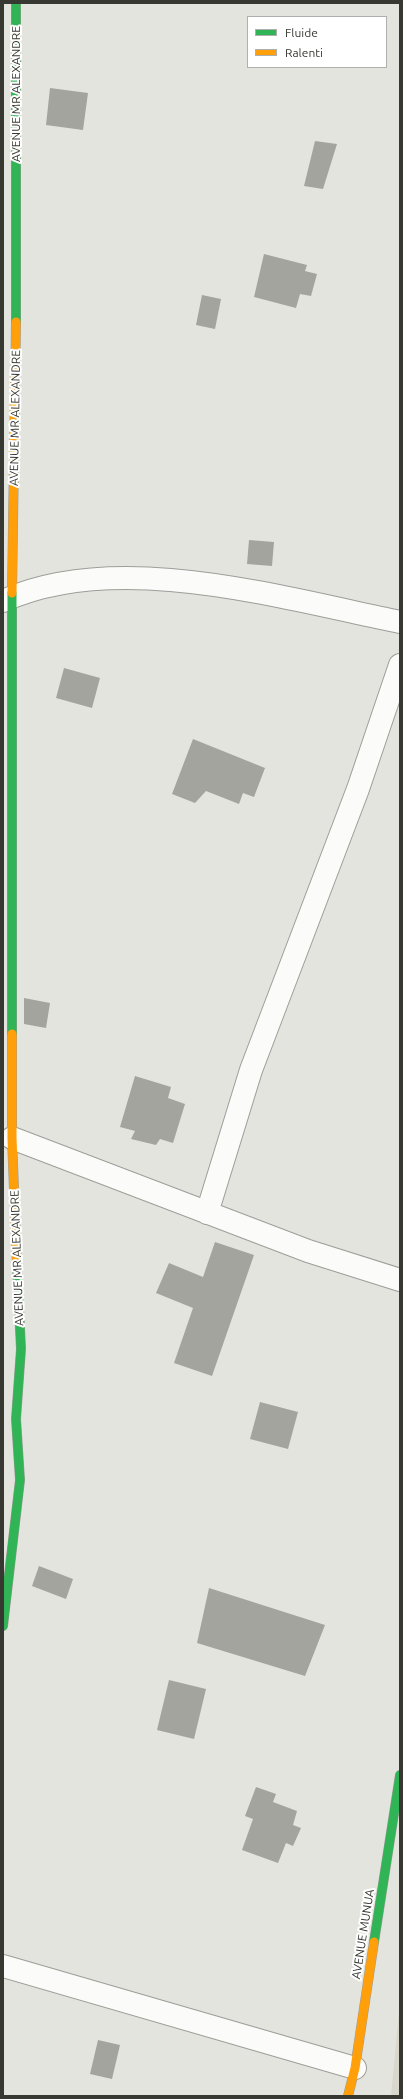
<!DOCTYPE html>
<style>
body{margin:0}
#map{position:relative;width:403px;height:2099px;overflow:hidden;background:#e4e4de;font-family:Ubuntu,sans-serif}
canvas{display:block}
.frame{position:absolute;inset:0;border:4px solid #383833;pointer-events:none}
.legend{position:absolute;left:247px;top:16px;width:140px;height:52px;box-sizing:border-box;background:#fff;border:1px solid #afafad;margin:0;padding:5px 7px;list-style:none;font-size:12px;color:#383833}
.legend li{display:flex;align-items:center;gap:8px;height:20px}
.legend b{width:20px;border:1px solid #afafad}
</style>
<div id="map">
<canvas width="403" height="2099"></canvas>
<div class="frame"></div>
<ul class="legend">
<li><b style="height:5px;background:#30b455"></b>Fluide</li>
<li><b style="height:5px;background:#ff9f0a"></b>Ralenti</li>
</ul>
</div>
<script>
const ctx = document.querySelector('canvas').getContext('2d');
ctx.lineJoin = 'round';
function fillPath(path, color) {
  ctx.fillStyle = color;
  ctx.fill(path, 'evenodd');
}
function strokePath(path, color, width, dash) {
  ctx.strokeStyle = color;
  ctx.lineWidth = width;
  ctx.lineCap = dash ? 'butt' : 'round';
  ctx.setLineDash(dash || []);
  ctx.stroke(path);
}
function drawText(font, color, halo, rows, align = 'center') {
  ctx.font = font + ' Ubuntu,sans-serif';
  ctx.lineWidth = 4;
  ctx.setLineDash([]);
  ctx.textBaseline = 'middle';
  ctx.strokeStyle = halo;
  ctx.fillStyle = color;
  for (const [text, x, y, turn = 0] of rows) {
    ctx.save();
    ctx.translate(x, y);
    ctx.rotate((+turn || 0) * Math.PI / 180);
    ctx.textAlign = isNaN(turn) ? turn : align;
    if (halo) ctx.strokeText(text, 0, 0);
    ctx.fillText(text, 0, 0);
    ctx.restore();
  }
}
fillPath(new Path2D(`
 M400,2001V2096H391Z`), '#dad8cc');
fillPath(new Path2D(`
 M50,88L88,93L83,130L46,125Z
 M315,141L337,144L323,189L304,186Z
 M264,254L307,265L305,271L317,274L311,296L300,294L296,308L254,297Z
 M202,295L221,299L215,329L196,325Z
 M249,540L274,542L272,566L247,564Z
 M64,668L100,678L92,708L56,698Z
 M193,739L265,768L254,797L243,793L239,804L206,791L195,803L172,794Z
 M24,998L50,1003L46,1028L24,1024Z
 M135,1076L171,1087L168,1098L185,1104L173,1143L160,1139L156,1145L131,1139L135,1131L120,1127Z
 M215,1242L254,1255L212,1376L174,1363L193,1308L156,1293L169,1263L203,1277Z
 M260,1402L298,1412L288,1449L250,1439Z
 M39,1566L73,1579L66,1599L32,1586Z
 M209,1588L325,1625L305,1676L197,1643Z
 M169,1680L206,1689L194,1739L157,1730Z
 M256,1787L276,1794L273,1802L297,1811L293,1825L301,1828L293,1846L286,1843L278,1863L242,1850L253,1819L245,1816Z
 M98,2040L120,2045L112,2079L90,2074Z`), '#a4a49f');
const street = new Path2D(`
 M3,601C117,549 282,598 400,622
 M12,1138L308,1251L400,1280
 M207,1213L251,1070L358,789L400,665
 M3,1966L355,2068`);
const fast = new Path2D(`
 M16,3V322
 M12,1034V593
 M3,1626L20,1480L16,1419L21,1349L17,1266
 M374,1942L400,1775`);
const slow = new Path2D(`
 M12,593L16,322
 M12,1034V1138L17,1266
 M348,2096L355,2068L374,1942`);
strokePath(street, '#9d9d99', 24);
strokePath(fast, '#9d9d99', 10);
strokePath(slow, '#9d9d99', 10);
strokePath(street, '#fbfbfa', 22);
strokePath(fast, '#30b455', 9);
strokePath(slow, '#ff9f0a', 9);
drawText('12px', '#383833', '#fff', [
 ["AVENUE MR ALEXANDRE",16,94,-90],
 ["AVENUE MR ALEXANDRE",15,418,-89],
 ["AVENUE MR ALEXANDRE",17,1258,-92],
 ["AVENUE MUNUA",363,1934,-81]
]);
</script>
